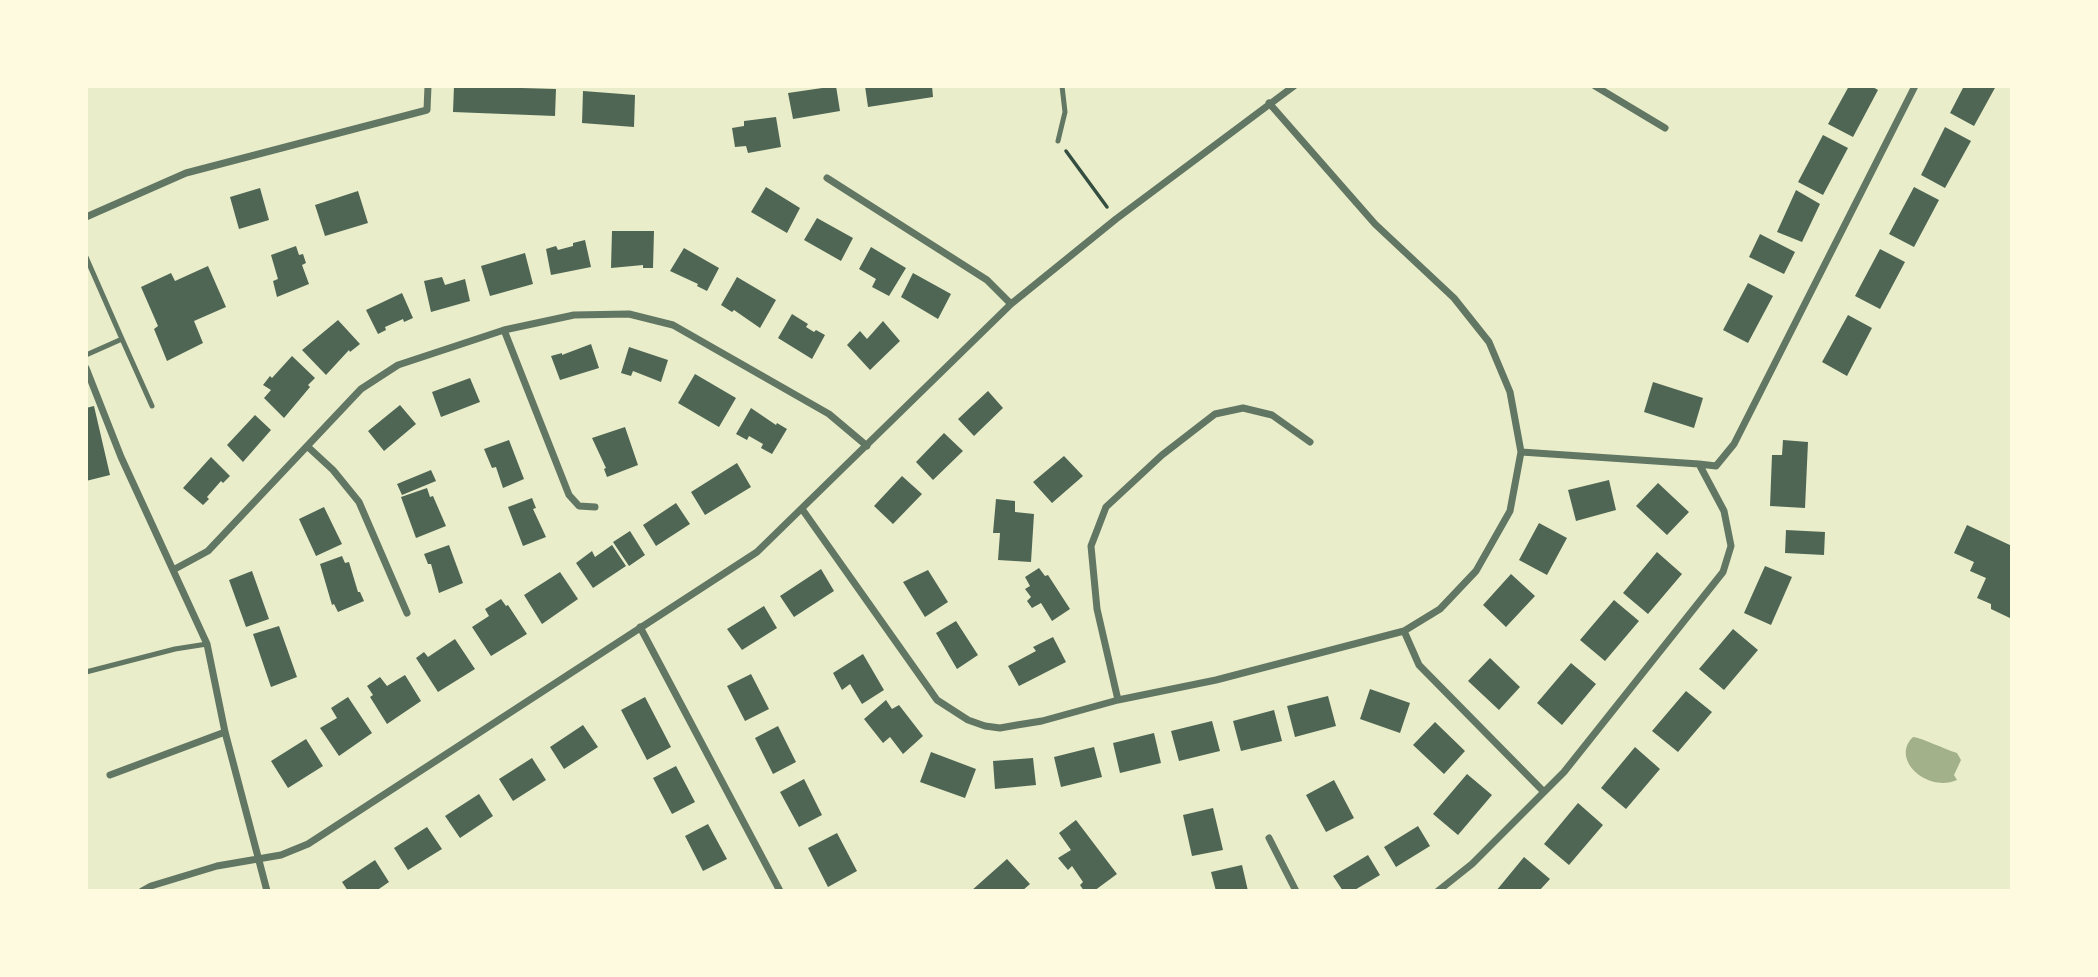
<!DOCTYPE html>
<style>
body{margin:0}
#map{position:relative;width:2098px;height:977px;overflow:hidden;background:#e9edc9;font-family:Figtree,sans-serif}
canvas{display:block}
.frame{position:absolute;inset:0;border:88px solid #fefae0;pointer-events:none}
</style>
<div id="map">
<canvas width="2098" height="977"></canvas>
<div class="frame"></div>
</div>
<script>
const ctx = document.querySelector('canvas').getContext('2d');
ctx.lineJoin = 'round';
function fillPath(path, color) {
  ctx.fillStyle = color;
  ctx.fill(path, 'evenodd');
}
function strokePath(path, color, width, dash) {
  ctx.strokeStyle = color;
  ctx.lineWidth = width;
  ctx.lineCap = dash ? 'butt' : 'round';
  ctx.setLineDash(dash || []);
  ctx.stroke(path);
}
fillPath(new Path2D(`
 M1913,737C1919,737 1947,750 1957,753L1961,760L1954,775L1957,780C1927,793 1890,759 1913,737Z`), '#a3b18a');
fillPath(new Path2D(`
 M454,86L556,89L555,116L453,112Z
 M836,86L840,111L793,119L788,93Z
 M865,86H932L933,97L868,107Z
 M1849,86H1871L1878,90L1853,137L1828,124Z
 M1964,86H1996L1974,126L1950,113Z
 M583,91L635,95L634,127L582,123Z
 M776,117L781,147L748,153L746,146L735,147L732,128L744,126V121Z
 M1945,127L1971,141L1945,188L1921,175Z
 M1823,135L1848,148L1823,195L1798,182Z
 M766,187L800,208L787,233L751,212Z
 M1914,187L1939,200L1914,247L1889,234Z
 M260,188L269,220L239,229L230,197Z
 M1796,190L1820,204L1802,242L1777,232Z
 M358,191L368,223L325,236L315,205Z
 M817,218L853,238L841,261L804,240Z
 M612,231H654L653,268H643V265L611,268Z
 M1760,234L1795,252L1784,274L1749,257Z
 M585,240L591,267L551,275L546,249L556,246L558,250L573,246V243Z
 M296,246L299,255L303,254L306,263L302,265L309,284L277,297L273,281L278,279L271,255Z
 M871,247L906,268L889,296L872,287L876,279L859,269Z
 M684,248L719,268L707,291L697,286L698,284L670,271Z
 M1880,249L1905,262L1880,309L1855,296Z
 M525,253L533,284L490,296L481,266Z
 M208,266L226,307L194,321L203,343L167,361L154,329L158,326L141,287L171,273L175,281Z
 M913,273L951,294L938,319L901,297Z
 M442,277L445,285L465,279L470,301L431,312L424,281Z
 M737,277L776,300L760,328L734,310L732,312L721,305Z
 M1748,283L1773,296L1748,343L1723,330Z
 M402,293L413,318L404,322L403,319L385,327L386,330L378,334L366,310Z
 M792,314L808,324L806,327L814,332L816,330L825,335L812,359L778,338Z
 M1848,315L1872,328L1847,376L1822,362Z
 M338,320L360,344L350,352L349,350L326,375L302,350Z
 M883,321L900,341L870,370L847,345L860,331L867,339Z
 M591,344L599,368L560,380L551,356L562,353V355Z
 M629,347L668,360L661,382L633,371L631,376L621,373Z
 M292,356L315,378L308,385L310,387L284,418L264,398L271,390L263,385L270,376L272,378Z
 M695,374L736,398L719,427L678,403Z
 M470,378L480,402L441,417L432,392Z
 M1653,382L1703,398L1694,428L1644,412Z
 M988,391L1003,408L974,436L958,419Z
 M400,405L416,424L384,451L368,431Z
 M94,406L110,475L86,481V408Z
 M751,408L776,425L777,423L787,429L772,454L761,448L763,444L749,436L747,440L736,434Z
 M255,415L271,430L243,462L227,445Z
 M625,427L638,465L607,477L604,469L606,468L592,438Z
 M944,433L963,451L933,480L916,462Z
 M509,440L524,479L503,488L496,467L492,468L484,449Z
 M1783,440L1808,442L1805,508L1770,506L1772,455H1782Z
 M1064,456L1083,476L1052,503L1033,482Z
 M211,457L230,476L223,483L221,481L207,497L209,499L203,505L183,488Z
 M737,463L751,487L705,515L691,492Z
 M431,470L436,481L402,495L397,484Z
 M902,476L922,494L893,524L874,506Z
 M1609,480L1616,510L1576,521L1568,490Z
 M1658,483L1689,512L1667,535L1636,506Z
 M427,488L430,497L433,496L446,526L416,538L401,497Z
 M532,498L536,508L533,509L546,537L523,546L508,507Z
 M996,499L1015,501V512L1034,514L1031,562L998,560L1000,533H993Z
 M676,503L690,524L656,546L643,525Z
 M324,507L342,544L316,556L299,519Z
 M1539,523L1567,538L1547,575L1519,560Z
 M1967,525L2012,546V619L1991,609V604L1977,598L1986,578L1970,571L1974,562L1954,553Z
 M1786,530L1825,532L1824,555L1785,553Z
 M630,531L645,555L629,566L613,542Z
 M449,545L463,583L439,593L431,564H428L424,554Z
 M612,545L626,566L593,588L576,563L592,551L595,557Z
 M1657,552L1682,574L1648,614L1623,593Z
 M342,556L345,563L349,562L358,592H360L364,601L338,612L334,604L332,605L320,564Z
 M1765,566L1792,577L1771,625L1744,613Z
 M1039,568L1045,576L1048,575L1070,609L1052,621L1041,603L1032,608L1027,601L1031,597L1025,589L1030,586L1025,577Z
 M821,569L834,591L794,617L780,596Z
 M928,570L948,602L925,617L903,582Z
 M252,571L269,619L246,627L229,580Z
 M560,572L578,599L542,624L524,595Z
 M1511,574L1535,596L1506,627L1483,605Z
 M501,599L506,606L508,605L527,634L491,656L472,627L489,616L485,609Z
 M1614,600L1639,621L1605,661L1580,640Z
 M764,606L777,628L742,650L727,629Z
 M956,621L978,655L957,669L936,633Z
 M279,626L297,677L271,687L253,634Z
 M1733,629L1758,650L1724,690L1699,669Z
 M1053,637L1066,662L1019,686L1008,666L1036,651L1033,647Z
 M455,639L475,669L438,692L416,658L424,652L428,657Z
 M863,654L884,690L862,704L850,684L842,690L833,673Z
 M1490,658L1520,687L1499,710L1468,681Z
 M1571,663L1596,684L1562,725L1537,703Z
 M751,674L769,709L745,721L727,686Z
 M405,675L421,701L387,724L370,697L373,695L367,686L380,677L387,686Z
 M1370,689L1410,703L1400,733L1360,719Z
 M1686,691L1712,712L1678,752L1652,731Z
 M1328,696L1336,726L1295,737L1287,706Z
 M348,697L372,733L339,756L320,728L337,718L331,708Z
 M645,697L671,747L647,760L621,710Z
 M886,700L892,709L899,705L923,736L903,754L890,737L883,743L864,719Z
 M1274,710L1282,741L1241,751L1233,721Z
 M1212,721L1220,751L1179,761L1171,731Z
 M1435,722L1465,751L1444,774L1413,745Z
 M583,725L598,747L564,769L550,747Z
 M778,726L796,762L773,774L755,738Z
 M1154,733L1161,763L1120,773L1113,743Z
 M306,739L323,766L288,788L271,761Z
 M1094,747L1102,777L1061,787L1054,757Z
 M1635,747L1660,769L1626,809L1601,788Z
 M931,752L976,769L965,798L920,782Z
 M532,758L546,780L513,801L499,779Z
 M1033,758L1036,785L995,789L993,761Z
 M676,766L695,802L672,814L653,778Z
 M1467,774L1492,795L1458,835L1433,814Z
 M804,779L822,815L799,827L780,792Z
 M1334,780L1354,818L1326,832L1306,795Z
 M479,794L493,816L460,838L445,816Z
 M1578,803L1603,825L1569,865L1544,844Z
 M1213,808L1223,850L1192,856L1183,815Z
 M1076,820L1117,874L1094,891H1084L1080,885L1083,882L1072,866L1068,870L1058,858L1071,850L1059,833Z
 M708,824L727,859L703,871L685,836Z
 M1418,826L1430,846L1396,867L1384,847Z
 M427,827L442,849L408,870L394,848Z
 M837,833L857,871L828,887L808,848Z
 M1368,855L1380,875L1353,891H1343L1333,876Z
 M1524,857L1550,879L1539,891H1496Z
 M1007,859L1030,884L1022,891H971Z
 M375,860L389,882L376,891H348L342,882Z
 M1242,865L1248,891H1216L1211,872Z`), '#4f6655');
strokePath(new Path2D(`
 M1066,151L1107,207`), '#344e41', 3.5);
strokePath(new Path2D(`
 M1058,141L1065,112L1062,86
 M86,257L122,339L86,355
 M122,339L152,406
 M86,672L175,649L207,644`), '#617663', 5);
strokePath(new Path2D(`
 M1595,86L1665,128
 M827,178L987,280L1011,304
 M86,217L186,173L427,110L428,86
 M504,330L569,495L579,506L595,507
 M86,368L121,457L207,644L225,732L267,891
 M307,446L333,470L359,502L407,613
 M1699,464L1716,466L1734,444L1915,86
 M802,509L937,700L968,720L985,726L1000,728L1017,725L1042,721L1118,700L1216,680L1404,631L1440,609L1476,571L1510,511L1521,452L1510,392L1489,342L1454,298L1375,224L1269,103
 M173,570L208,551L361,389L398,365L504,330L574,315L629,314L673,325L829,414L867,446
 M640,627L780,891
 M1404,631L1419,665L1544,792L1564,772L1723,572L1731,546L1724,511L1699,464L1521,452
 M1118,700L1097,609L1091,546L1106,507L1162,455L1215,414L1243,408L1272,415L1310,442
 M110,775L225,732
 M1269,838L1296,891
 M142,891L151,886L217,866L281,855L308,844L757,552L1011,304L1116,219L1294,86
 M1438,891L1472,864L1544,792`), '#617663', 7);
</script>
